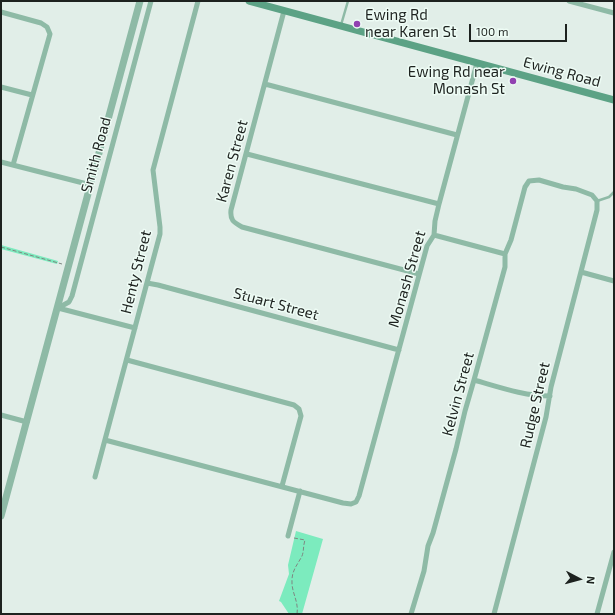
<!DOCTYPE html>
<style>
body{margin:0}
#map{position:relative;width:615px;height:615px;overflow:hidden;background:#e1eee8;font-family:"Exo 2",sans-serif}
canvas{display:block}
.frame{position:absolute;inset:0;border:2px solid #1d221f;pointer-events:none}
.north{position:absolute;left:559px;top:559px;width:40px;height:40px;-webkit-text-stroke:3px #eefcf5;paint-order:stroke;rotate:96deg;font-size:11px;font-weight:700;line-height:16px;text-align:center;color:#1d221f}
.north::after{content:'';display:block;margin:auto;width:14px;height:18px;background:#1d221f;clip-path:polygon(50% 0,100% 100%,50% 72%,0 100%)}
.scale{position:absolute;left:469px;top:24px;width:98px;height:18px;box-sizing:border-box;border:2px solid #1d221f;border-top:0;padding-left:5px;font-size:12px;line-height:14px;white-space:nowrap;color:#1d221f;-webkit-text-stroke:3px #eefcf5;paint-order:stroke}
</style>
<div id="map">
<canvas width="615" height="615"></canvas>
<div class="frame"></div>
<div class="north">N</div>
<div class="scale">100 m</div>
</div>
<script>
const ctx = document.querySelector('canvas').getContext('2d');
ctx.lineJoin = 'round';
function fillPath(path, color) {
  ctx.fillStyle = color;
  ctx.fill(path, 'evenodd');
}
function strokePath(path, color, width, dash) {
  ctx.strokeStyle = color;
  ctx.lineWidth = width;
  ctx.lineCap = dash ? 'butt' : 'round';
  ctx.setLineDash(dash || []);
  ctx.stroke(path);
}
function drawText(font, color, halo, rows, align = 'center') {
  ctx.font = font + ' "Exo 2",sans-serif';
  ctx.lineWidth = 3;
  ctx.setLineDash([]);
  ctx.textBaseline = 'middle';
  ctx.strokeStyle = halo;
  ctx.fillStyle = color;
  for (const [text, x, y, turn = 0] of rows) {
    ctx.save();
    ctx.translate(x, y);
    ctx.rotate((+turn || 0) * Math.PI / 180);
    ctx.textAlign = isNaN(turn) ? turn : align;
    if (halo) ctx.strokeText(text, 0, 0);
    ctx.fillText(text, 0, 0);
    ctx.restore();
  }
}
fillPath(new Path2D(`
 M1,245L58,261L57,264L1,249Z
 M296,531L323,539L302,614H289L281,602L279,601L289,574L288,565Z`), '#7cebbe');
strokePath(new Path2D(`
 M1,247L62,264
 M294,538L305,540C303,546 304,551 302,556C298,564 292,570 292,580C291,592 299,601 297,614`), '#7e8782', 1, [4, 2]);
strokePath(new Path2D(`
 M341,25L348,1
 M597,201L609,197L614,192`), '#8ebaa6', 2.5);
strokePath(new Path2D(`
 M569,1L614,13
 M284,11L231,210C230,220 233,222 242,227L419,274
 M1,12L41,23L47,27L50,34L13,165
 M265,84L457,135
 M1,87L32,95
 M247,154L439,204
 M1,162L91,185
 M434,235L505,254
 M581,272L614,281
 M147,283L158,285L399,350
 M58,308L69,302L72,296L151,1
 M58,308L135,328
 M127,360L294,405L299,409L301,416L282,486
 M474,380C499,387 524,396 550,396
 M1,415L27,422
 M105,440L343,503L351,504L356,502L359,496L427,246L434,235L435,221L439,204L477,63
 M95,477L160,234V227L153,170L198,1
 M288,536L300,491
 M411,614L424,571L428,546L433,533L456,449L465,411L474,380L505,267V254L511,240L525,187L529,181L539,180L563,187L576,189L592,195L597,201V210L551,387L546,417L494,614
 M597,614L614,552`), '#8ebaa6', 5);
strokePath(new Path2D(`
 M1,516L140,1`), '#8ebaa6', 7);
strokePath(new Path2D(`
 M249,1L614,100`), '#5ca285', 7);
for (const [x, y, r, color] of [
 [357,24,4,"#9141b1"],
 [513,81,4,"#9141b1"]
]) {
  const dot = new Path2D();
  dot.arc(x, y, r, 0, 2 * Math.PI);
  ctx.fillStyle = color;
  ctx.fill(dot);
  strokePath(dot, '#eefcf5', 1.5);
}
drawText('15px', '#1d221f', '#eefcf5', [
 ["Ewing Rd",365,15],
 ["near Karen St",365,32],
 ["Ewing Rd near",505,72,"right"],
 ["Monash St",505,89,"right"]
], 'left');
drawText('15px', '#1d221f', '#eefcf5', [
 ["Ewing Road",562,72,15],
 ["Smith Road",96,155,-75],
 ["Karen Street",232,161,-75],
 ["Henty Street",136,272,-76],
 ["Monash Street",407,279,-74],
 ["Stuart Street",276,304,15],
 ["Kelvin Street",458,394,-75],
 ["Rudge Street",535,405,-77]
]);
</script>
